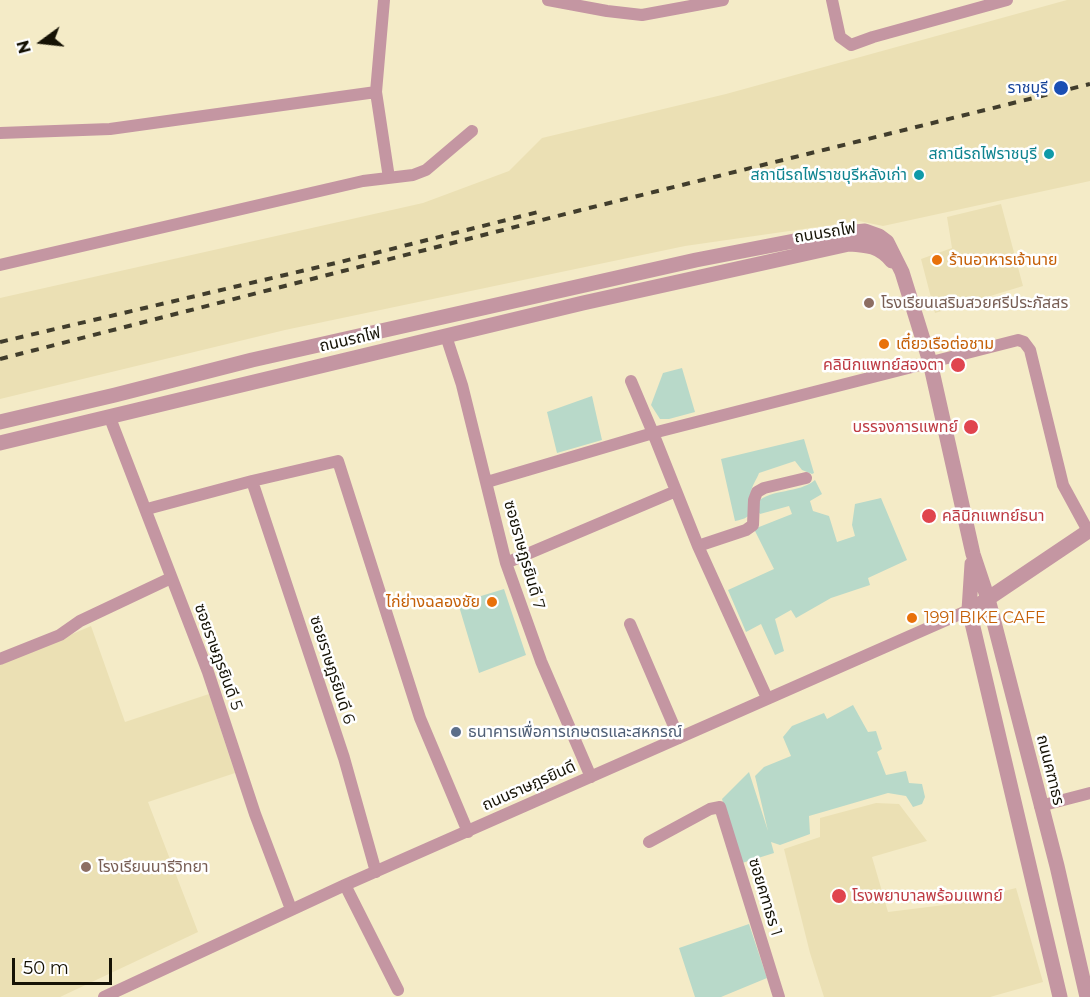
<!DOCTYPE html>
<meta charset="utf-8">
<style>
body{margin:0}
#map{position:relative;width:1090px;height:997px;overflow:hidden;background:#f4ebc7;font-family:Montserrat,sans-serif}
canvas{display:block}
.north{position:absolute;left:12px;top:12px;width:60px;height:60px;-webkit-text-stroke:4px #fff;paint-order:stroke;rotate:255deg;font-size:16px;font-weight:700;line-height:24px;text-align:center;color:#151205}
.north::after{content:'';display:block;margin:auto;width:21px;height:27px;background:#151205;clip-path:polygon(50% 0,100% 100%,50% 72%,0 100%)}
.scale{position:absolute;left:12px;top:958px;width:100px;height:27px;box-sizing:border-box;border:3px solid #151205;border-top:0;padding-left:8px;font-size:18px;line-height:21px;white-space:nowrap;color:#151205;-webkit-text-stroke:4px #fff;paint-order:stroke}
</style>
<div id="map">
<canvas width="1090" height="997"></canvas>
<div class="north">N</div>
<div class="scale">50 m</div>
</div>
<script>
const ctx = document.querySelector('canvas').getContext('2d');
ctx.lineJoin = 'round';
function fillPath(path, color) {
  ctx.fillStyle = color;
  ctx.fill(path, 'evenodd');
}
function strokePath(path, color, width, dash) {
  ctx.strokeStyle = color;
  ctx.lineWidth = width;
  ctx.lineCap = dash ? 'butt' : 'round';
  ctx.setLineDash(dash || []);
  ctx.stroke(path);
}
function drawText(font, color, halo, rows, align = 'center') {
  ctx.font = font + ' Montserrat,"Noto Sans Thai",sans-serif';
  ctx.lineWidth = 5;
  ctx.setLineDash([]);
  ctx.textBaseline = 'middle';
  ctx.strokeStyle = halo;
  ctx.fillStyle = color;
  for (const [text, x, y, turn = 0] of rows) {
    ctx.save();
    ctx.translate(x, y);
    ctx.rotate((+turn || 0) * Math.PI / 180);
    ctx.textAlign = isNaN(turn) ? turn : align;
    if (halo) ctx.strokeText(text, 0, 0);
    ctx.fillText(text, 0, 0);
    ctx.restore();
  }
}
fillPath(new Path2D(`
 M1067,0H1090V181L883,226L859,221L685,246L285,330L0,399V298L423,203L509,171L542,138L726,94Z
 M1001,204L1023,286L935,313L921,259L952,248L947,217Z
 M91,626L125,722L209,694L235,773L148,802L198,932L60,997H0V665Z
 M876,803L899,804L927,841L872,857L888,912L952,904L1016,888L1043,982L990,997H824L810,953L784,849L820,837V818Z`), '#ebe0b4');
fillPath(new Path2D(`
 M682,368L695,412L669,419H660L651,405L663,373Z
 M592,396L602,440L557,453L547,412Z
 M804,439L814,473L812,474L802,470L795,461L759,473C757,479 752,485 751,492C749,510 757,517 735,521L721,459Z
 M815,480L822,494L810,501L813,511L829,516L837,542L855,536L852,525L855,504L881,498L907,560L868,578L870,585L831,598L796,618L791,610L775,619L784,651L775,655L761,624L746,632L728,590L774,569L754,529L792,514L789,506L760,514L756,509V503C772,488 798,494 815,480Z
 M504,589L526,655L479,673L458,603Z
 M853,705L868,732L876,731L882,749L877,752L886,775L906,771L909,783L922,784L925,797L922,804L913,807L906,796L888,793L809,816L810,834L780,845L771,842L774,853L742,863L722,799L749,772L768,831L755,776L764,767L791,756L783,737L792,726L824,713L827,719Z
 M749,924L767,978L721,997H695L679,948Z`), '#b8d9c9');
strokePath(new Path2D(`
 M384,0L376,92L389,178
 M548,0L607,11L642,15L723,0
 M832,0L840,37L851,45L873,37L1007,0
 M0,133L110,129L376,92
 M0,265L363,181L413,175L426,170L472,131
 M446,336L462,385L506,563L541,661L591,777
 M110,418L208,672L255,814L291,909
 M252,481L344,758L376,872
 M487,482L653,433L631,381
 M147,509L252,481L338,461L420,718L468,832
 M698,546L746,530L753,525L754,500L757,492L764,488L806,478
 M506,563L676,491
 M630,624L679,738
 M0,659L60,635L80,621L171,578
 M767,698L698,546L653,433L1018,340L1024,342L1030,350L1063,485L1088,531
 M1040,806L1090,793
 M649,842L710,809L720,807L779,997
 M345,885L398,990
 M104,997L345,885L969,610`), '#c496a2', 12);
strokePath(new Path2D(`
 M0,422L115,395L252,360L696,260L825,235L865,231L879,236L887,242L902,272L930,362L973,554L988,599L1057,866L1087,997
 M0,443L583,303L849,244C868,245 879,246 892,261
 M972,564L969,610L1060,997
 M980,604L1090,530`), '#c496a2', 15);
strokePath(new Path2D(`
 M0,342L340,262L542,211
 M0,359L581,210L1090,84`), '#413d2c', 4, [8, 8]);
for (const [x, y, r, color] of [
 [1061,88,8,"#1a4fb4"],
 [1049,154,6,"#0f9aa8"],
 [919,175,6,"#0f9aa8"],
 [937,260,6,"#e8710a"],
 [869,303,6,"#8d6e63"],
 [884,344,6,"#e8710a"],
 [958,365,8,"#e0444e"],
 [971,427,8,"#e0444e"],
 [929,516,8,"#e0444e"],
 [492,602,6,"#e8710a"],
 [912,618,6,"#e8710a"],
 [456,732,6,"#5c6f8a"],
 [86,867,6,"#8d6e63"],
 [839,896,8,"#e0444e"]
]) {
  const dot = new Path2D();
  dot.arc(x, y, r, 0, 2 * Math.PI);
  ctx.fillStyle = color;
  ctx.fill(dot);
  strokePath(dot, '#fff', 2);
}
drawText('16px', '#164399', '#fff', [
 ["ราชบุรี",1048,88]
], 'right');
drawText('16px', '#0d838f', '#fff', [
 ["สถานีรถไฟราชบุรี",1037,154],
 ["สถานีรถไฟราชบุรีหลังเก่า",907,175]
], 'right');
drawText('16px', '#151205', '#fff', [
 ["ถนนรถไฟ",825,233,-9],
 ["ถนนรถไฟ",350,340,-13],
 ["ซอยราษฎรยินดี 7",524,555,74],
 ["ซอยราษฎรยินดี 5",218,657,70],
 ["ซอยราษฎรยินดี 6",332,670,72],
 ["ถนนคฑาธร",1050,770,76],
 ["ถนนราษฎรยินดี",529,786,-24],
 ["ซอยคฑาธร 1",765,897,73]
]);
drawText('16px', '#c56008', '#fff', [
 ["ร้านอาหารเจ้านาย",949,260],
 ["เตี๋ยวเรือต่อชาม",896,344],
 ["ไก่ย่างฉลองชัย",480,602,"right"],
 ["1991 BIKE CAFE",924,618]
], 'left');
drawText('16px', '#785e54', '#fff', [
 ["โรงเรียนเสริมสวยศรีประภัสสร",881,303],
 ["โรงเรียนนารีวิทยา",98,867]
], 'left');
drawText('16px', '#be3a42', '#fff', [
 ["คลินิกแพทย์สองตา",944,365],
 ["บรรจงการแพทย์",958,427],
 ["คลินิกแพทย์ธนา",942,516,"left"],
 ["โรงพยาบาลพร้อมแพทย์",852,896,"left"]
], 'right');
drawText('16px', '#4e5e75', '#fff', [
 ["ธนาคารเพื่อการเกษตรและสหกรณ์",468,732]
], 'left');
</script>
